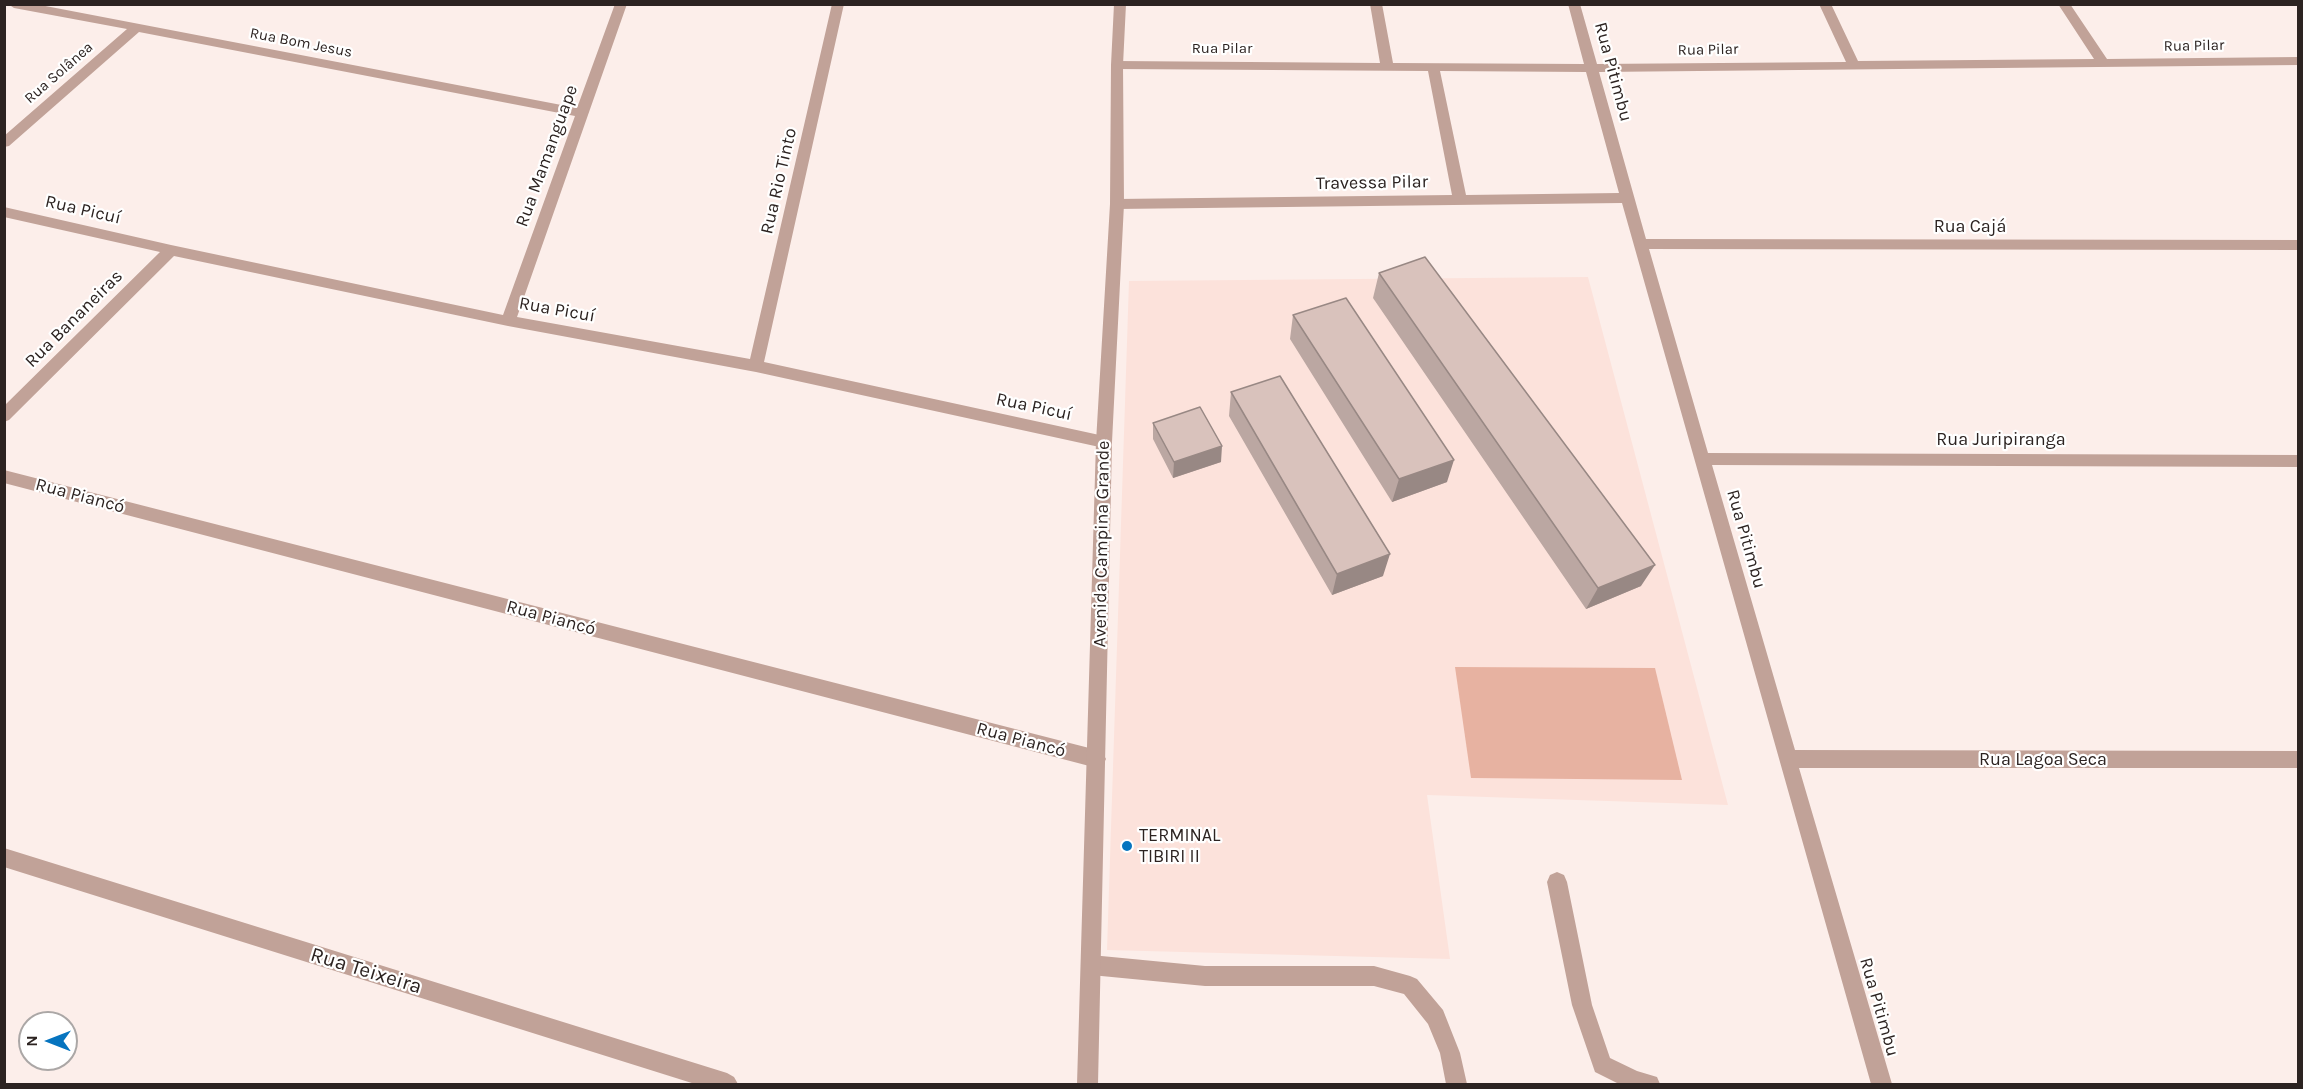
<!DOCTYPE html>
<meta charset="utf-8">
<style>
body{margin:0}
#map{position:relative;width:2303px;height:1089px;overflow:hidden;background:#fceeea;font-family:Karla,sans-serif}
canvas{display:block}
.frame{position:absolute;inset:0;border:6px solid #2c2321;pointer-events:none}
.north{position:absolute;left:18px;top:1011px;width:60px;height:60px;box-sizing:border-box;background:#fff;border:2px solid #aba7a6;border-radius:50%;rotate:270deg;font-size:16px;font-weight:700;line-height:24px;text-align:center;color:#2c2321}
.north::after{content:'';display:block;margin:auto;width:21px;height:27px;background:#0674bf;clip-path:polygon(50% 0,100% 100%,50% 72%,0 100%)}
</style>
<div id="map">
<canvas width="2303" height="1089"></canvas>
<div class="frame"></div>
<div class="north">N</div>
</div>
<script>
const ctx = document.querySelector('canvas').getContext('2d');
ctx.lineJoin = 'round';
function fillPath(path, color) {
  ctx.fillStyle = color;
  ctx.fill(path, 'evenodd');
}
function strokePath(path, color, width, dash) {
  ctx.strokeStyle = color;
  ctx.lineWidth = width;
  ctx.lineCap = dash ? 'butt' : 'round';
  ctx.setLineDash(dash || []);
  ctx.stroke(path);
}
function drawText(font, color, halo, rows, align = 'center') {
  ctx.font = font + ' Karla,sans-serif';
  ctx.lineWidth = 4.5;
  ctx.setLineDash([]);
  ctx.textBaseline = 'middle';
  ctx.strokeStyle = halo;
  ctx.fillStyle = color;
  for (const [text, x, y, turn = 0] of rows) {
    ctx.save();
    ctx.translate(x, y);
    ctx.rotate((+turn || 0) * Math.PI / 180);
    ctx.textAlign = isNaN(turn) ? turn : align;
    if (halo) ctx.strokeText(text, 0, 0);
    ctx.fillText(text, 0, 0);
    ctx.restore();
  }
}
fillPath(new Path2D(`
 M1588,277L1728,805L1427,795L1450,959L1107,950L1129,281Z`), '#fce2db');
fillPath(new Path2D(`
 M1455,667L1655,668L1682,780L1471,778Z`), '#e7b2a1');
fillPath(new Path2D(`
 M1557,872L1564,875L1567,882L1592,1005L1610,1058L1637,1071L1657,1077L1660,1084H1619L1595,1072L1572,1005L1547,882L1550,875Z
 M1091,955L1205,966H1374L1410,976L1417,979L1443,1010L1460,1053L1467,1084H1446L1440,1053L1428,1024L1404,994L1374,986H1205L1091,975L1084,972L1081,965L1084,958Z`), '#c1a298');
fillPath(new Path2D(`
 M8,4H35L577,108L615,4H627L517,317L750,359L832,4H844L764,362L1104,436L1110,438L1112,442L1110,446L1104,448L756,372L508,326L174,256L9,420L4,422V406L160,252L4,217V207L171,245L503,315L575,116L139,32L9,146L4,147V136L127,29L14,8Z
 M1370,4H1382L1393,63L1584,64L1568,4H1580L1597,64L1846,62L1819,4H1831L1858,61L2094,59L2058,4H2070L2107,59L2298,57V65L1599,72L1646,239L2298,240V250L1649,249L1708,453L2298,455V467L1712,465L1795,750L2298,751V768H1799L1892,1084H1871L1622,203L1117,209L1110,204L1117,199L1452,195L1428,71L1117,69L1111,65L1117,61L1380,63ZM1440,71L1586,72L1619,193L1466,195Z
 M4,470L1097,750L1103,753L1106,759L1103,765L1097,768L4,483Z
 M4,848L727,1073L734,1077L738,1084H695L4,867Z`), '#c1a298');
fillPath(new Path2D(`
 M1114,4H1126L1123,65L1124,204L1112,442L1098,1084H1077L1096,442L1110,204L1111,65Z`), '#c1a298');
fillPath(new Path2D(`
 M1379,273L1641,586L1586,609L1373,298Z
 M1293,315L1447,482L1392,502L1290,339Z
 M1231,392L1383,576L1332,595L1229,416Z
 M1153,423L1221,462L1173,478L1153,439Z`), '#bba7a2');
fillPath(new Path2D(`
 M1222,446L1221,462L1173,478L1174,462Z
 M1454,460L1447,482L1392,502L1399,479Z
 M1390,554L1383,576L1332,595L1337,574Z
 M1655,565L1641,586L1586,609L1598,588Z`), '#988884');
const building = new Path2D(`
 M1425,257L1655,565L1598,588L1379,273Z
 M1346,298L1454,460L1399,479L1293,315Z
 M1280,376L1390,554L1337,574L1231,392Z
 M1200,407L1222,446L1174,462L1153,423Z`);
fillPath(building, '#d9c2bc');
strokePath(building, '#988884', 1.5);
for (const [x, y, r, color] of [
 [1127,846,6,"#0674bf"]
]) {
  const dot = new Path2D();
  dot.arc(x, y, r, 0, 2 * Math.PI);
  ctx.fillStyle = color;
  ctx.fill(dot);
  strokePath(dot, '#fff', 2);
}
drawText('15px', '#2c2321', '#fff', [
 ["Rua Bom Jesus",301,43,11],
 ["Rua Pilar",2194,46,-1],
 ["Rua Pilar",1222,49],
 ["Rua Pilar",1708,50,-1],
 ["Rua Solânea",59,73,-41]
]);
drawText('18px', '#2c2321', '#fff', [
 ["Rua Pitimbu",1613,72,75],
 ["Rua Mamanguape",547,156,-70],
 ["Rua Rio Tinto",779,181,-77],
 ["Travessa Pilar",1372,183,-1],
 ["Rua Picuí",83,210,13],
 ["Rua Cajá",1970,227],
 ["Rua Picuí",557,310,10],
 ["Rua Bananeiras",74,319,-45],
 ["Rua Picuí",1034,407,12],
 ["Rua Juripiranga",2001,440],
 ["Rua Piancó",80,496,15],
 ["Rua Pitimbu",1746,539,74],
 ["Avenida Campina Grande",1102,544,-89],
 ["Rua Piancó",551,618,15],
 ["Rua Piancó",1021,740,15],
 ["Rua Lagoa Seca",2043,760],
 ["Rua Pitimbu",1879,1007,74]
]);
drawText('18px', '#2c2321', '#fff', [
 ["TERMINAL",1139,836],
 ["TIBIRI II",1139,857]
], 'left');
drawText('21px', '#2c2321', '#fff', [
 ["Rua Teixeira",366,971,17]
]);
</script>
